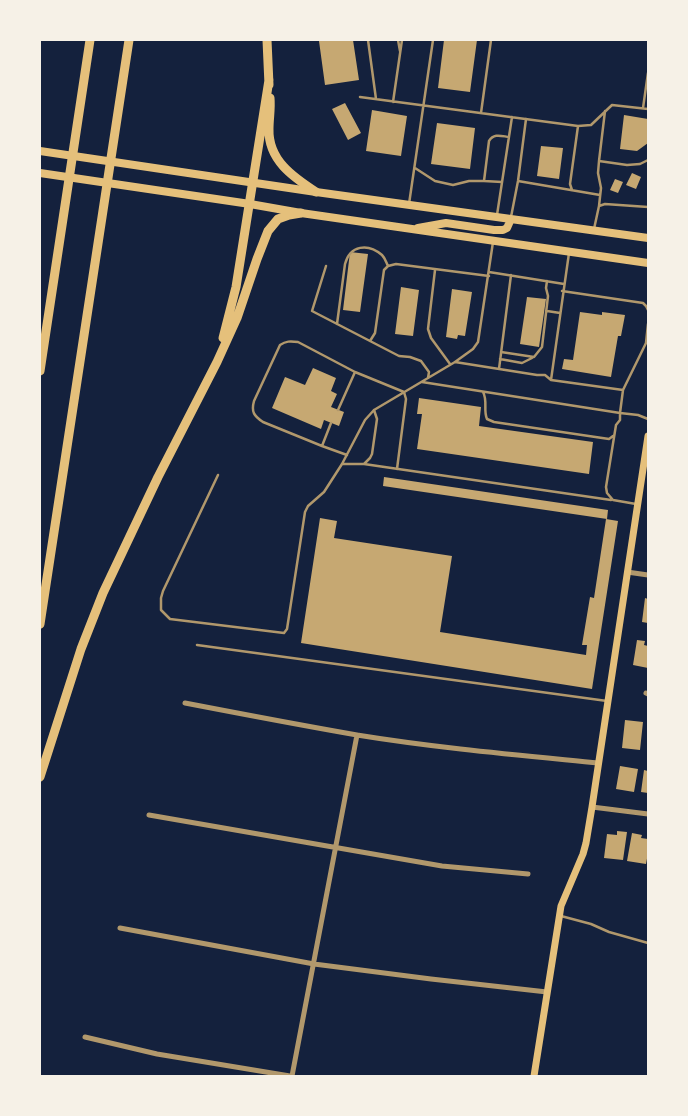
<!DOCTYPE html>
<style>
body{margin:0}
#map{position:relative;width:688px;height:1116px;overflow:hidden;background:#14213d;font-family:Overpass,sans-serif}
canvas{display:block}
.frame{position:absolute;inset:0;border:41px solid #f6f1e7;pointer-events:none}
</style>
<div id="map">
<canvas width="688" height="1116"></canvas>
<div class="frame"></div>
</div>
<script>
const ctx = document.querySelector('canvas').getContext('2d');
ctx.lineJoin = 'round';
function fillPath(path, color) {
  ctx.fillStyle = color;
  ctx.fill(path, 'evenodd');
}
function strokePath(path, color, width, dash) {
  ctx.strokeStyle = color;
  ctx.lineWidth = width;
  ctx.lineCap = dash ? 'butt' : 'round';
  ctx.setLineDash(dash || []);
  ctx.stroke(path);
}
fillPath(new Path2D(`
 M327,40H353L359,80L325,85L319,41Z
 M444,40H477L470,92L438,88Z
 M345,103L361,133L348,140L332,109Z
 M372,110L407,116L401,156L366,151Z
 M624,115L648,119V143L637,151L620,149Z
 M437,123L475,128L470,169L431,164Z
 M541,146L563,148L559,179L537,176Z
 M632,173L641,177L636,189L626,185Z
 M615,179L623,182L618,193L610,190Z
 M350,252L368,254L360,312L343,310Z
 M401,287L419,290L413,336L395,334Z
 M452,289L472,292L465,336L458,335L457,339L446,337Z
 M527,297L546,299L539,347L520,344Z
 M580,312L602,315V312L625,315L621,336H618L611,377L562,369L564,359L573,360Z
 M313,368L336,378L331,391L337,394L331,407L344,412L339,426L324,420L321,429L272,408L285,377L305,385Z
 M419,398L481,407L479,426L593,442L589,474L417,449L422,414H417Z
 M384,477L608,510L607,519L383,486Z
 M320,518L337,521L334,538L452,556L440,632L586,655L587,645H582L590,597L594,598L606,519L618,521L592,689L301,643Z
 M645,598L648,599V623L642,622Z
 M637,640L645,641L644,645L648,646V668L633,665Z
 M625,720L643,722L640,750L622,748Z
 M620,766L638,769L634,792L616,789Z
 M644,770L648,771V793L641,792Z
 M617,831L627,832L623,860L604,858L607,834L617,835Z
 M632,833L642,835L641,838L648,839V853L646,864L627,861Z`), '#c6a872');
strokePath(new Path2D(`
 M368,40L376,99
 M398,40L400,51
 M360,97L578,126L591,125L612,105L648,109
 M393,102L402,40
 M643,108L648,73
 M605,111L599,161L627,165L640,164L648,160
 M481,113L491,40
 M599,161L598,173L601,188L599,206
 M415,168L435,181L453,185L469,181H484
 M518,181L600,195
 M502,182L484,181L489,141C494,133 501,136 509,137
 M572,190L570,184L578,126
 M409,204L433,40
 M497,215L512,117
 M511,217L518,181L526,119
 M594,229L599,206L605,204L648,207
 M569,253L551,380L623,390L620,413L638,415L648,419
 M326,266L312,311L399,356L410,357L421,361L429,372L428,378
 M435,270L428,329L431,338L450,364
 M489,272L564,284
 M562,291L643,303L646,306L648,310
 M547,311L560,313
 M337,324L345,264C350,245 368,243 382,255C385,258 386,262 388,266
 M370,341L375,333L384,270L388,266L396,264L489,276
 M501,352L534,357L542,347L548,296L546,288L547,281
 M500,359L522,363L532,358
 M455,362L537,375H545L551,380
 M499,369L511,275
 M422,382L620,413V420L616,425L606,487L607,493L613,500L636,504
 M623,390L646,343L648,324
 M483,392C488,401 483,410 487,419L494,422L609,439L613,436
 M338,410L355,372
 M331,423L322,446L263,422C254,416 251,412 254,401L280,345C286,341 290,341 298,342L355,372L404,392L406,399L397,469
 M322,446L347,455
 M342,464H364L611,500
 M364,464L370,458L372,454L377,419L374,410
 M218,475L163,591L161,598V610L170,619L284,633L287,629L305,512L308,506L324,492L342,464L365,420L374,410L455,362L473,349L478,342L493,242
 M197,645L607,701
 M561,916L591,924L609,932L648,943`), '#b1986c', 2.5);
strokePath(new Path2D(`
 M627,572L648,575
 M646,693L648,694
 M185,703C242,714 300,725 357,735C437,748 518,755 599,763
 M592,807L648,814
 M149,815L442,866L528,874
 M120,928L314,964L431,979L547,992
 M85,1037L157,1054L290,1076
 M292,1076L357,735`), '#b1986c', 5);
strokePath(new Path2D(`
 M534,1076L561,906L583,854L586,843L592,807L648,436`), '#e5c07b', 7);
strokePath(new Path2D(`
 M40,151L316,192L648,238
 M40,173L250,204L301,213L648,263
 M418,228L446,223L494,230H503L507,228L511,219`), '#e5c07b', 8);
strokePath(new Path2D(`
 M267,40L269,85
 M270,98C271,109 269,118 269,129C268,160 293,177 316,192
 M223,338L236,287L269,80
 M40,371L90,40
 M40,624L129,40
 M40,777L81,649L103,593L158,477L217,362L237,318L257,259L268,231L278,219L289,215L301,213`), '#e5c07b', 9);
</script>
